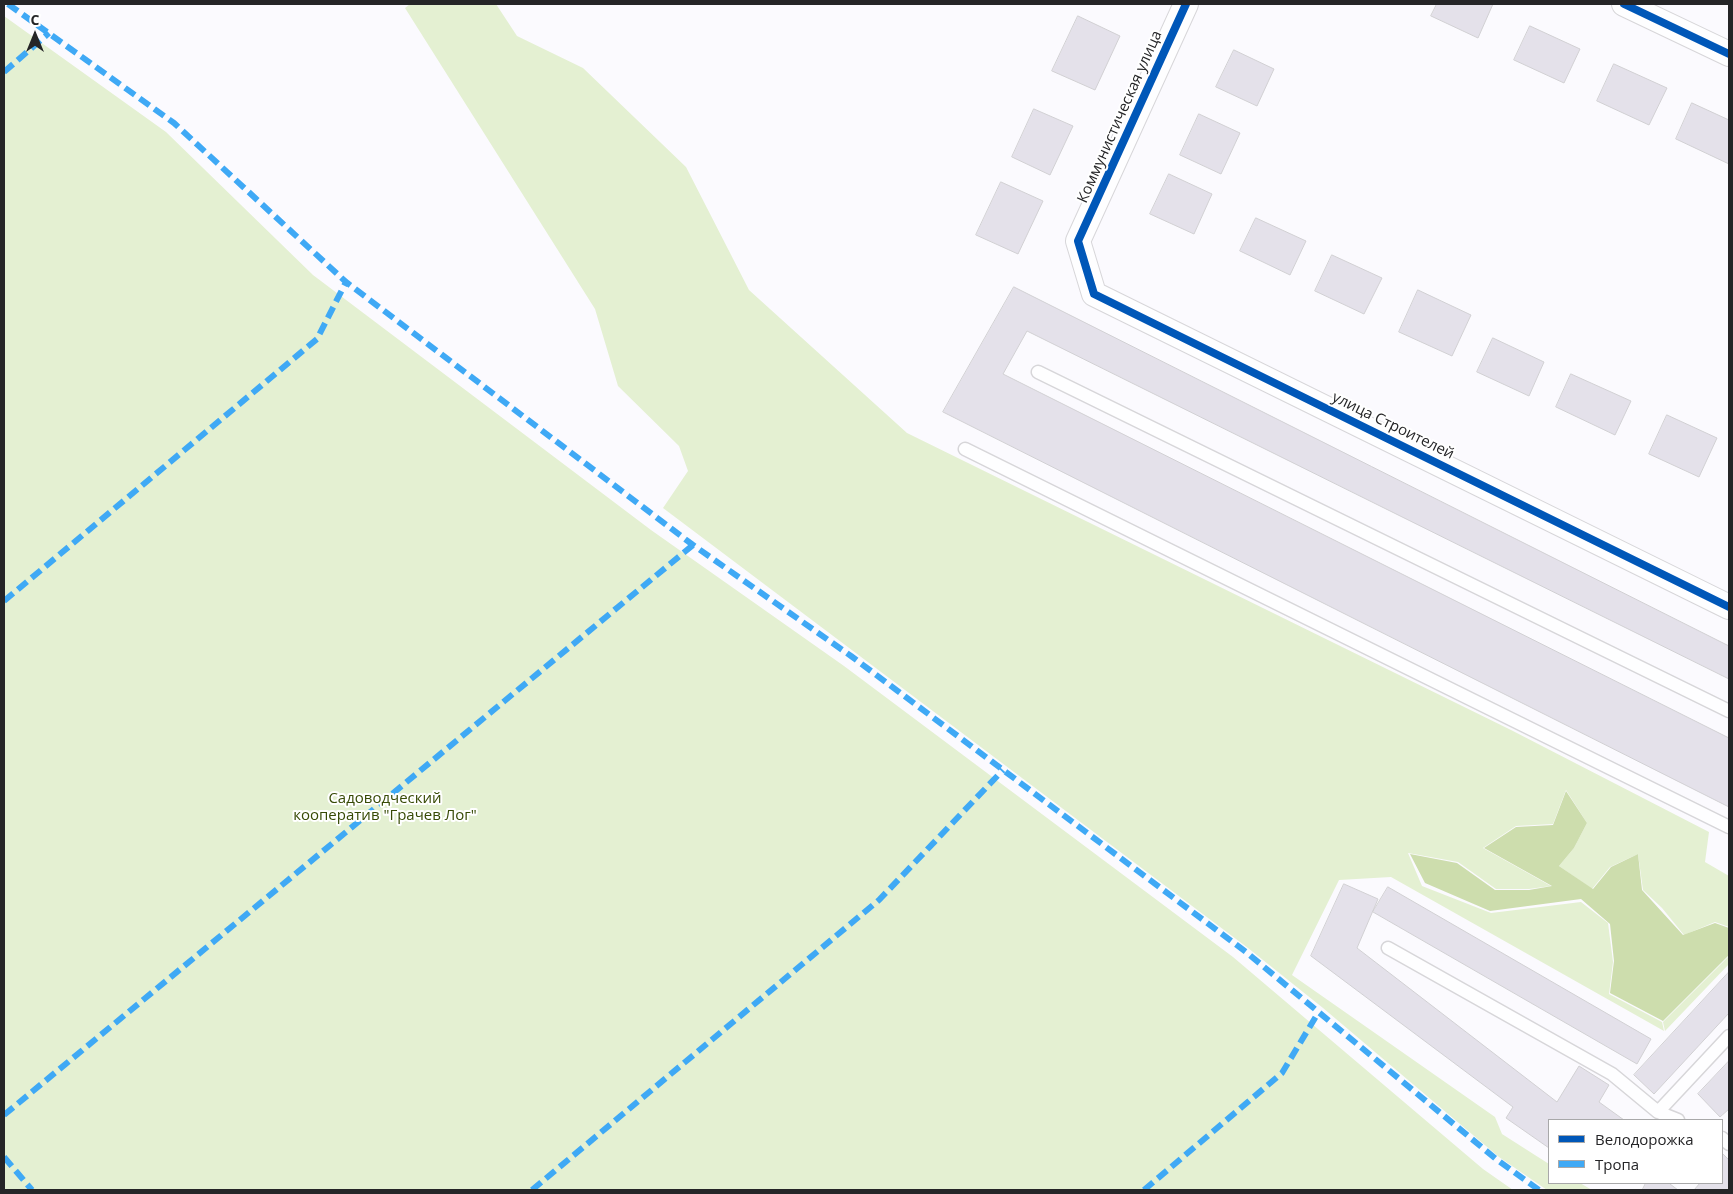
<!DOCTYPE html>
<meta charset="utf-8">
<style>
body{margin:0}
#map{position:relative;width:1733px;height:1194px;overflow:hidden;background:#fbfafe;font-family:"Open Sans",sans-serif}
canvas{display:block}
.frame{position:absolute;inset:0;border:5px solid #252527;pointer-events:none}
.legend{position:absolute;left:1548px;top:1119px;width:175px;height:65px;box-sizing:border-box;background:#fff;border:1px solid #a8a8a9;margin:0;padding:6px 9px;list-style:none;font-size:15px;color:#252527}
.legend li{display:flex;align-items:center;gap:10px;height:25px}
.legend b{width:25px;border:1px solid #a8a8a9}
.north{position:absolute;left:10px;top:10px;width:50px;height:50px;-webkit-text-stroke:4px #fff;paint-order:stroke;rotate:0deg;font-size:14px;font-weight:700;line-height:20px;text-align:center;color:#252527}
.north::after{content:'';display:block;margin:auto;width:18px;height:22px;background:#252527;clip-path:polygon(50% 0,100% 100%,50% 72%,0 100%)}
</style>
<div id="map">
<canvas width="1733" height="1194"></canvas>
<div class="frame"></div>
<ul class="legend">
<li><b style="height:6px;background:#0057b8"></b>Велодорожка</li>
<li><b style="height:6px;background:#3fa9f5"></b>Тропа</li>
</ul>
<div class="north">С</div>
</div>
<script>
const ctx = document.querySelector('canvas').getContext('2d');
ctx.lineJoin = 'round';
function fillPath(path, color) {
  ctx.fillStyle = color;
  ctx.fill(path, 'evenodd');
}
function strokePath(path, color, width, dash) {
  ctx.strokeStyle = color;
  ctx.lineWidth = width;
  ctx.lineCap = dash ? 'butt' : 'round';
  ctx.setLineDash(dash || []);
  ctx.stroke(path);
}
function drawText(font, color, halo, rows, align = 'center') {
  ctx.font = font + ' "Open Sans",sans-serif';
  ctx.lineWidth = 4;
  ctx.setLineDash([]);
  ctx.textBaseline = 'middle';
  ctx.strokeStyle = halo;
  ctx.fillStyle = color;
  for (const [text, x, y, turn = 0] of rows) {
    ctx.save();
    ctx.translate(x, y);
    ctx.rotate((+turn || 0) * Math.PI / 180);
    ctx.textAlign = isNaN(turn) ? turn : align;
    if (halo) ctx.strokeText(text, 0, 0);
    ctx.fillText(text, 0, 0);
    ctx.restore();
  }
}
fillPath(new Path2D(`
 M410,4H496L517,36L583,68L686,167L749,290L907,433L1511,730L1709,832L1705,862L1729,876V927L1715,922L1684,935L1662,908L1643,890L1638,854L1610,867L1592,889L1559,866L1574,848L1587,823L1566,790L1553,824L1516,826L1483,848L1551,886L1529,889H1496L1458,862L1408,853L1422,886L1491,913L1581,902L1608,923L1613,962L1609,994L1662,1022L1664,1031L1391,877L1339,880L1292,975L1495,1117L1502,1134L1549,1164V1183H1580L1592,1190H1547L1499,1157L1323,1008L1248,948L663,508L688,471L679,446L618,386L595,309L405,8Z
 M4,16L166,132L313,275L651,530L844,666L1233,957L1483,1169L1513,1190H4Z
 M1729,956V964L1665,1031L1663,1022Z`), '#e4f0d2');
fillPath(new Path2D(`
 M1566,791L1587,823L1574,848L1559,866L1593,889L1611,867L1638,854L1642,890L1683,935L1715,923L1729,928V955L1663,1021L1610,993L1614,961L1610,924L1581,899L1490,911L1425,883L1410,854L1457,863L1495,890H1529L1552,886L1484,848L1516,827L1553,825Z`), '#cdddad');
const building = new Path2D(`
 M1437,4H1493L1478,38L1431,16Z
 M1078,16L1120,36L1095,90L1052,71Z
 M1530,26L1580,49L1564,83L1514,60Z
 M1234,50L1274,69L1257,106L1216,87Z
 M1614,64L1667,88L1649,125L1597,101Z
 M1692,103L1729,120V164L1676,139Z
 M1034,109L1073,126L1050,175L1012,157Z
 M1199,114L1240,133L1221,174L1180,155Z
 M1169,174L1212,194L1194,234L1150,214Z
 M1001,182L1043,201L1018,254L976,235Z
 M1256,218L1306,241L1290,275L1240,251Z
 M1332,255L1382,278L1364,314L1315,291Z
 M1014,287L1729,646V679L1027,331L1003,374L1729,738V807L943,412Z
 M1418,290L1471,315L1452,356L1399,332Z
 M1493,338L1544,362L1529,396L1477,372Z
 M1571,374L1631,401L1615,435L1556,407Z
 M1667,415L1717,438L1699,477L1649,454Z
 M1344,884L1378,899L1357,948L1557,1102L1579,1066L1609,1085L1599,1102L1624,1120H1549V1148L1506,1118L1513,1107L1311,956Z
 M1388,887L1651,1039L1637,1064L1373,912Z
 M1729,972V1013L1654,1094L1634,1075Z
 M1729,1061V1109L1720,1117L1698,1094Z
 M1722,1153L1729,1160V1190H1694L1700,1183H1722Z
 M1646,1183H1671L1670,1184L1678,1190H1644L1643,1189Z`);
fillPath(building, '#e4e1ea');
strokePath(building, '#d1d0d3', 1);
const service = new Path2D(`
 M1038,372L1729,711
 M965,449L1729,827
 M1388,948L1612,1074L1658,1112L1729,1036
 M1658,1112L1678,1120
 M1722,1138L1729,1144`);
const minor = new Path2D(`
 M1186,4L1078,241L1094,294L1729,607
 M1624,4L1729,54`);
strokePath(service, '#d7d6d9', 15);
strokePath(minor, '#d7d6d9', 26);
strokePath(service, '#fefeff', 12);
strokePath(minor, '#fefeff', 24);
strokePath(new Path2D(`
 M8,4L174,123L346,282L693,545L851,656L1246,952L1496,1159L1539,1190
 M4,72L49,33
 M4,601L317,339L346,282
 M4,1115L693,545
 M4,1157L32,1190
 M532,1190L879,900L1003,770
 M1144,1190L1282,1073L1318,1013`), '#3fa9f5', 6, [12, 6]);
strokePath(new Path2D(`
 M1186,4L1078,241L1094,294L1729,607
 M1624,4L1729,54`), '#0057b8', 8);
drawText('15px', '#252527', '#fff', [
 ["Коммунистическая улица",1120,117,-66],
 ["улица Строителей",1393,426,26]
]);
drawText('15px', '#374a05', '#fff', [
 ["Cадоводческий",385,799],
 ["кооператив \"Грачев Лог\"",385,816]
]);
</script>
